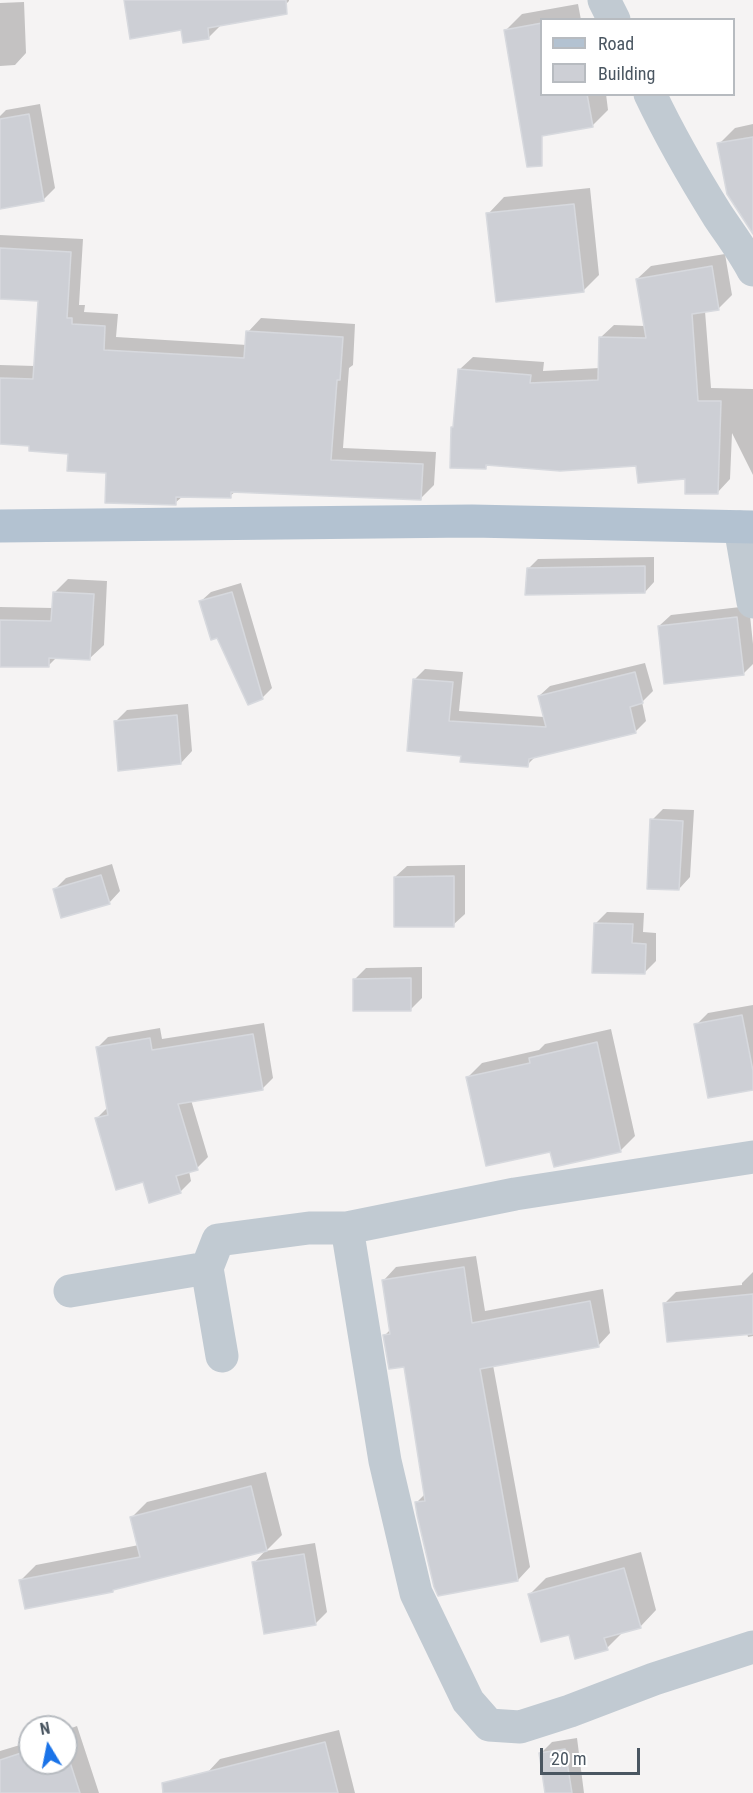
<!DOCTYPE html>
<style>
body{margin:0}
#map{position:relative;width:753px;height:1793px;overflow:hidden;background:#f5f3f3;font-family:"Roboto Condensed",sans-serif}
canvas{display:block}
.legend{position:absolute;left:540px;top:18px;width:195px;height:78px;box-sizing:border-box;background:#fff;border:2px solid #b7bbc0;margin:0;padding:8px 10px;list-style:none;font-size:18px;color:#4a5661}
.legend li{display:flex;align-items:center;gap:12px;height:30px}
.legend b{width:30px;border:2px solid #b7bbc0}
.north{position:absolute;left:18px;top:1715px;width:60px;height:60px;box-sizing:border-box;background:#fff;border:2px solid #b7bbc0;border-radius:50%;rotate:350deg;font-size:16px;font-weight:700;line-height:24px;text-align:center;color:#4a5661}
.north::after{content:'';display:block;margin:auto;width:21px;height:27px;background:#1a73e8;clip-path:polygon(50% 0,100% 100%,50% 72%,0 100%)}
.scale{position:absolute;left:540px;top:1748px;width:100px;height:27px;box-sizing:border-box;border:3px solid #4a5661;border-top:0;padding-left:8px;font-size:18px;line-height:21px;white-space:nowrap;color:#4a5661;-webkit-text-stroke:4px #fff;paint-order:stroke}
</style>
<div id="map">
<canvas width="753" height="1793"></canvas>
<ul class="legend">
<li><b style="height:8px;background:#b3c2d1"></b>Road</li>
<li><b style="height:16px;background:#cdcfd5"></b>Building</li>
</ul>
<div class="north">N</div>
<div class="scale">20 m</div>
</div>
<script>
const ctx = document.querySelector('canvas').getContext('2d');
ctx.lineJoin = 'round';
function fillPath(path, color) {
  ctx.fillStyle = color;
  ctx.fill(path, 'evenodd');
}
function strokePath(path, color, width, dash) {
  ctx.strokeStyle = color;
  ctx.lineWidth = width;
  ctx.lineCap = dash ? 'butt' : 'round';
  ctx.setLineDash(dash || []);
  ctx.stroke(path);
}
fillPath(new Path2D(`
 M126,0H289V1L275,15L222,24L209,37L182,28Z
 M24,2L26,53L15,65L0,66V3Z
 M578,4L581,20H542V94H606L608,110L592,126L523,138L505,31L522,14Z
 M40,104L55,188L43,200L0,208V116L6,110Z
 M753,124V219L719,144L735,128Z
 M590,188L599,275L583,291L488,214L504,197Z
 M0,235L83,239L79,305H85L84,312L118,314L116,337L247,345L248,332L261,318L355,324L353,365L349,368L343,448L436,452L434,485L421,498L236,491L230,496H183L175,503L69,452L30,445L0,443V365L35,366L40,299L0,297Z
 M725,254L732,295L718,309L705,311L711,388L753,389V475L732,433L730,479L717,493L687,478L638,464H489L485,468L453,427L455,425L459,370L473,357L544,362L543,371L600,368V338L614,325L645,326L637,279L651,266Z
 M654,557V582L645,592L528,569L538,559Z
 M68,579L107,581L104,645L90,658L57,657L48,666L0,665V607L53,608L54,593Z
 M241,583L272,688L262,698L218,636L201,601L211,592Z
 M749,606L753,644V664L744,673L659,626L671,615Z
 M645,663L653,691L642,702L646,721L636,731L537,755L527,765L462,755L414,680L425,669L463,672L459,711L544,717L539,696L550,686Z
 M188,704L192,751L181,763L115,722L127,710Z
 M663,809L694,810L690,877L679,889L652,820Z
 M112,864L120,891L109,903L55,889L66,878Z
 M465,865V914L453,925L395,877L407,866Z
 M607,912L644,913L643,932L656,933V961L644,973L595,924Z
 M422,967V998L410,1010L355,979L366,968Z
 M753,1005V1088L696,1025L708,1013Z
 M264,1023L273,1078L262,1089L191,1100L208,1157L197,1168L189,1171L191,1181L180,1192L144,1180L97,1118L108,1107L97,1048L108,1037L160,1028L162,1039Z
 M611,1029L635,1136L620,1151L551,1150L467,1078L482,1063L539,1050L545,1044Z
 M476,1256L485,1311L603,1289L610,1333L598,1346L493,1365L530,1567L518,1580L417,1502L426,1493L405,1365L385,1335L391,1329L384,1280L396,1267Z
 M753,1272V1336L748,1337L747,1333L665,1303L676,1292L742,1285V1283Z
 M266,1472L282,1535L267,1550L115,1588L112,1591L21,1580L36,1565L139,1545L132,1517L147,1502Z
 M315,1543L327,1612L315,1624L254,1563L265,1551Z
 M641,1552L656,1610L640,1627L623,1632L607,1648L570,1633L530,1594L546,1578Z
 M77,1726L99,1793H0V1751L30,1742V1763H66V1730Z
 M339,1730L355,1793H212L207,1773L220,1759Z
 M577,1738L584,1793H547L541,1753L552,1742Z`), '#0003');
const building = new Path2D(`
 M124,0H286L287,14L208,28L209,39L183,43L181,30L130,39Z
 M542,23V94H587L593,127L542,136V166L527,167L504,30Z
 M29,114L44,201L0,209V119Z
 M753,137V234L727,194L717,143Z
 M574,204L584,292L496,302L486,213Z
 M0,248L71,252L67,318H72V324L105,326L104,350L244,358L246,331L343,337L340,380H337L331,460L423,464L421,500L231,492V498L176,497V505L105,503L106,473L67,471L68,454L29,451V446L0,444V378L33,379L38,301L0,299Z
 M712,266L719,310L692,314L698,401H721L718,494H685V479L638,483L636,466L560,471L486,465V469L450,468L451,427H453L458,369L531,375L530,383L598,380L599,337L646,338L636,279Z
 M645,566V593L525,595L527,568Z
 M53,592L94,594L90,660L49,658V667H0V620L51,621Z
 M232,592L263,699L248,705L217,638L211,640L199,601Z
 M737,617L744,675L664,684L658,626Z
 M635,672L643,703L630,707L636,733L529,759L528,767L460,762L461,756L407,751L413,679L453,682L449,721L546,727L538,696Z
 M177,715L181,764L118,771L114,721Z
 M650,819L683,821L679,890L647,889Z
 M101,875L110,904L61,918L53,889Z
 M454,876V927H394V877Z
 M594,923L633,924L632,943L646,944L645,974L592,973Z
 M411,978V1011H353V979Z
 M742,1015L753,1071V1090L708,1098L694,1024Z
 M253,1034L263,1090L178,1104L198,1170L176,1176L181,1193L149,1203L143,1182L116,1190L95,1118L108,1115L96,1047L150,1038L152,1050Z
 M597,1042L621,1152L554,1167L550,1152L486,1166L466,1077L530,1063L529,1058Z
 M464,1267L472,1323L590,1301L599,1347L480,1369L518,1581L438,1596L434,1587L417,1515L415,1502L425,1501L404,1367L389,1369L383,1335L390,1334L382,1280Z
 M753,1294V1334L667,1342L663,1303Z
 M251,1486L267,1551L113,1590V1592L25,1609L19,1580L140,1557L130,1517Z
 M304,1554L316,1625L264,1634L252,1562Z
 M624,1568L641,1628L604,1638L608,1650L575,1659L569,1635L541,1642L528,1594Z
 M325,1742L338,1793H163L162,1783Z
 M565,1749L572,1793H545L539,1753Z
 M30,1750V1763H66V1750L80,1793H0V1760Z`);
fillPath(building, '#cdcfd5');
strokePath(building, '#d7d9de', 1.5);
strokePath(new Path2D(`
 M604,0L614,20
 M650,94C670,136 693,176 718,216C730,234 743,251 753,270
 M740,527L753,602
 M347,1228L385,1461L416,1593L468,1701L489,1725L520,1727L570,1711L654,1679L753,1647
 M70,1291L207,1268
 M222,1356L207,1268L218,1240L309,1228H347L515,1194L753,1157`), '#c1cad2', 33);
strokePath(new Path2D(`
 M0,526L472,521L753,527`), '#b3c2d1', 33);
</script>
